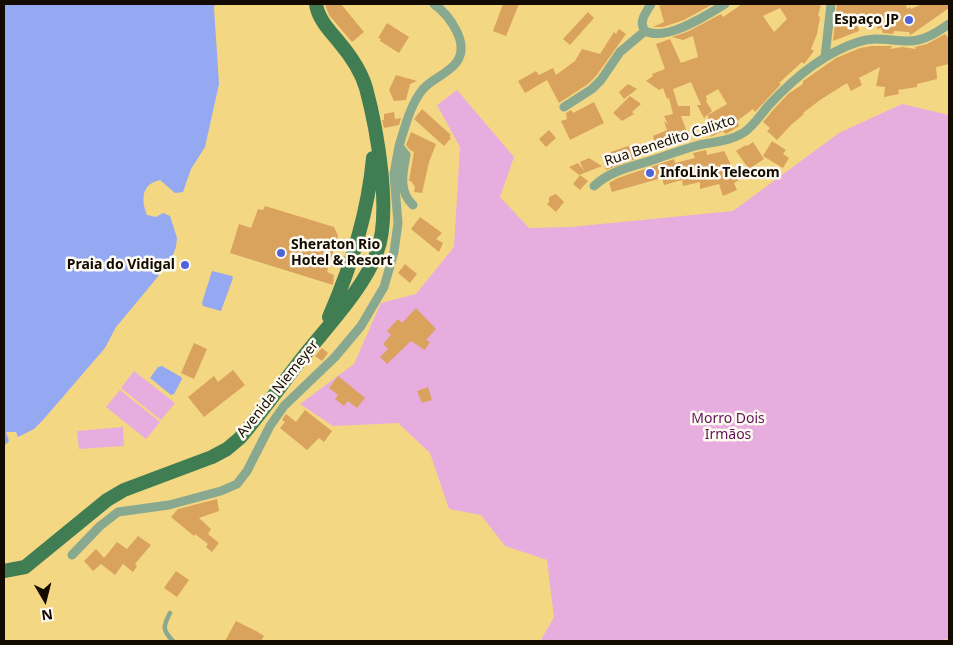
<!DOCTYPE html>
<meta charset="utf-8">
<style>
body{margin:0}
#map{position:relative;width:953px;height:645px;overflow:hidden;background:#f4d783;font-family:"Noto Sans",sans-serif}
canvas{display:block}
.frame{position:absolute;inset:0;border:5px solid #130b00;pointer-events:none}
.north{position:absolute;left:20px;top:575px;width:50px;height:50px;-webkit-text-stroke:4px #fdfaf2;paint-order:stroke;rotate:172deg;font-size:14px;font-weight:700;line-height:20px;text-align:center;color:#130b00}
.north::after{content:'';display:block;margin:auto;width:18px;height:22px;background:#130b00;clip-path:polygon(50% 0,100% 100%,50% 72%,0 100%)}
</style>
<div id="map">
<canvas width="953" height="645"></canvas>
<div class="frame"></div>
<div class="north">N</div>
</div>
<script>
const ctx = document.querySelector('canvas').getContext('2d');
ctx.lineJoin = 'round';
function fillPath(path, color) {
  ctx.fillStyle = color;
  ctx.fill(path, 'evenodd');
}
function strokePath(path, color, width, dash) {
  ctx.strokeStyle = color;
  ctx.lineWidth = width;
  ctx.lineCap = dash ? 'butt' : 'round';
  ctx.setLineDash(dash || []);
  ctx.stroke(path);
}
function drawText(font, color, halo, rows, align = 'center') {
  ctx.font = font + ' "Noto Sans",sans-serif';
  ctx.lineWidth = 5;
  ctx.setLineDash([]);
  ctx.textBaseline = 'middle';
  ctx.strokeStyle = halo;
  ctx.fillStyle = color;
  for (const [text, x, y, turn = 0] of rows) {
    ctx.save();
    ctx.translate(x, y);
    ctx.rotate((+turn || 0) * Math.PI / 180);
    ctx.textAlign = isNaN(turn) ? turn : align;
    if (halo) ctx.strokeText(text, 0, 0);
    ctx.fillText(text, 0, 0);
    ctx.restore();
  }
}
fillPath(new Path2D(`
 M457,90L514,157L500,197L529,228L571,227L733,211L839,133L902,104L949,115V639L936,641H542V638L554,617L547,560L505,546L481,515L449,509L430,453L398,423L333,426L300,404L354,364L381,303L416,294L454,247L460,147L437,105Z
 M134,371L175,403L161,420L121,388Z
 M120,390L160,422L146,439L106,407Z
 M123,427L124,446L79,449L77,431Z`), '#e7addf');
fillPath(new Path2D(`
 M4,4H215L214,8L219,84L205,147L191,169L183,192L175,193L160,180C141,184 141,200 147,215L156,217L163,213L170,216L177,238L176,247L173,255L156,279L116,327L105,348L43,420L34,429L18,437L16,432H6L9,441L4,446Z
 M212,271L232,276L233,278L221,311L203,306L202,303Z
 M162,366L181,377L182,379L174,394L171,395L150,378L158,367Z`), '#94a9f2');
fillPath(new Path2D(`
 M325,4H341L364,32L352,42L329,15Z
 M503,4H519L506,36L493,31Z
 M659,4H713L684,20L663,27H653L664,22Z
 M742,4H821L818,16L820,17L817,34L811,49L814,51L804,64L802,62L779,83L781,84L755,112L753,109L737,121L739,126L726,134L722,131L711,137L708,115L727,104L718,89L706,96L707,100L706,101L712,111L704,118L697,105H701L691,82L673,89L678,106H690V116H681L689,138L656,147L653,136L667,130L664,121L668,124L664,116L673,114L669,98L667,99L663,88L659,90L646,81L653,76L652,74L665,69L656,44L670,39L681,63L698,57L693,36L683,40L672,37L689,31L721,14L723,17ZM780,8L787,19L774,32L763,16Z
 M837,4H906L907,9L910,7L911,9L922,4H949V8L912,34L910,35L909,32L894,31L893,34L883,33L881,28L877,29V24H857L859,31L833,41Z
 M588,12L594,18L570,45L563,39Z
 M387,23L409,37L399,53L380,41L381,39L378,38Z
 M619,29L626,34L596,76L588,84L559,103L547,80L525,93L518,81L536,71L539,75L553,68L556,75L575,61L582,49L600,54L614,32L616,34Z
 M945,34L949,39V64L936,67L937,79L917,84V87L898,90L899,94L884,97L885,87L876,86L880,67L859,78L862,85L851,91L847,83L820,100L803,113L804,114L791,125L777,140L767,131L770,128L763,122L774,109L788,94L803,84V81L836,58L860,48L871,46H892L890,49L902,47L916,49L915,47L927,44Z
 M396,75L417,81L410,84L406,100L394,101L389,90Z
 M628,84L637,89L624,99L619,92Z
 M630,96L641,104L632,112L634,114L622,121L613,113Z
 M594,102L604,123L570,140L561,121L567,119L566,113L571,110L573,113Z
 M422,109L451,135L449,136L451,138L444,146L414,119Z
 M394,112L395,119L401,118L399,125L384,128L382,120H384V114Z
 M549,130L556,138L546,147L539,139Z
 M411,132L436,144L429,162L422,193L414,192L415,187L411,181H409L414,152L410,150L406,145Z
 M772,141L786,150L783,154L789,158L783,168L763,156Z
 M753,142L764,159L749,169L736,151L746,145L747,146Z
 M634,144L640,157L606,170L602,155Z
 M706,150L707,155L724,151L739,180L734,183L737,190L723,196L719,184L700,189V182L683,186L682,180L664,185L662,178L612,192L609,183L618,178L674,159L675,163L695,158L693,153Z
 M589,158L602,166L579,175L569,167L578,163L584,171L580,162Z
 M580,175L588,181L580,190L573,184Z
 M556,194L564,202L556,212L547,204L549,202V197Z
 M265,206L334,227L338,236L327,272L334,275L333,285L230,253L239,224L251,228L258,209L263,210Z
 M420,217L442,233L436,239L443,243L439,252L411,229Z
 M405,264L417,274L410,283L398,273Z
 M416,308L436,329L426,340L430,342L425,350L411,341L387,364L380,357L388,349L383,344L391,335L387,331L398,319L402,323Z
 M194,343L207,349L194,379L181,373Z
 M322,348L328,353L322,361L315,356Z
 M233,370L245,385L204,417L188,397L214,376L218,382Z
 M338,376L365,398L357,408L348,401L344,406L335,399L338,395L329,388Z
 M428,387L432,400L422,403L417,391Z
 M305,410L332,431L324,442L319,438L307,450L280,428L285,422L282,420L286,414L296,422Z
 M217,499L219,511L199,518L211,529L208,534L219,543L212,552L206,547L208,544L195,534L194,536L171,517L178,509Z
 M138,536L151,545L135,564L137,566L133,572L123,564L115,575L101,564L93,571L84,561L96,549L104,558L117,542L127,549Z
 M176,571L189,580L177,597L164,588Z
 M236,621L256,631L264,636L261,641H225Z`), '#d9a25d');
strokePath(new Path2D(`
 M170,613C163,626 162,630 173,641`), '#89a890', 4.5);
strokePath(new Path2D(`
 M645,31C666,42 707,15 725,4
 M645,31C638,21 646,13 651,4
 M825,57L831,4
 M564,107L592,89L601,80L620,52L645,31
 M594,186C611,170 634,166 656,159C670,154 684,149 699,145C714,142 730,141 743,133C753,127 761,114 769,105C793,79 824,53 858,42C875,36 891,41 908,41C924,41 936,33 949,24
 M413,205C398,191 403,173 406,155L399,146C405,127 410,105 423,89C432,79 447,74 456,63C471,44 449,15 434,4
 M72,555L100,526L118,512L169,505L221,491L237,484L247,471L270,426L284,406L335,357L361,326L384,287L394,252L398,223L394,174L399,146`), '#89a890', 9);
strokePath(new Path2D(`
 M329,317C351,267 368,213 373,158
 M4,571L25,567L107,500L124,490L212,457L227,449L240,438C262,412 282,384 303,357C326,328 365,287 377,252C392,213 377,129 366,88C361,71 350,55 339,42C330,31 318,19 316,4`), '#417d52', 14);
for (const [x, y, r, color] of [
 [909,20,5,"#4e64d9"],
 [650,173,5,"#4e64d9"],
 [281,253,5,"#4e64d9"],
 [185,265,5,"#4e64d9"]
]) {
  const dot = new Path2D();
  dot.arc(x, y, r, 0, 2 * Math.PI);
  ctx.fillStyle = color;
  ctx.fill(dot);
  strokePath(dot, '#fdfaf2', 2);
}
drawText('bold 14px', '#130b00', '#fdfaf2', [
 ["Espaço JP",899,20],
 ["InfoLink Telecom",660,173,"left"],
 ["Sheraton Rio",291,245,"left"],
 ["Hotel & Resort",291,261,"left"],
 ["Praia do Vidigal",175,265]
], 'right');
drawText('14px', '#130b00', '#fdfaf2', [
 ["Rua Benedito Calixto",670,141,-18],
 ["Avenida Niemeyer",278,389,-51]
]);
drawText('14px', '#60125a', '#fdfaf2', [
 ["Morro Dois",728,419],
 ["Irmãos",728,435]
]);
</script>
